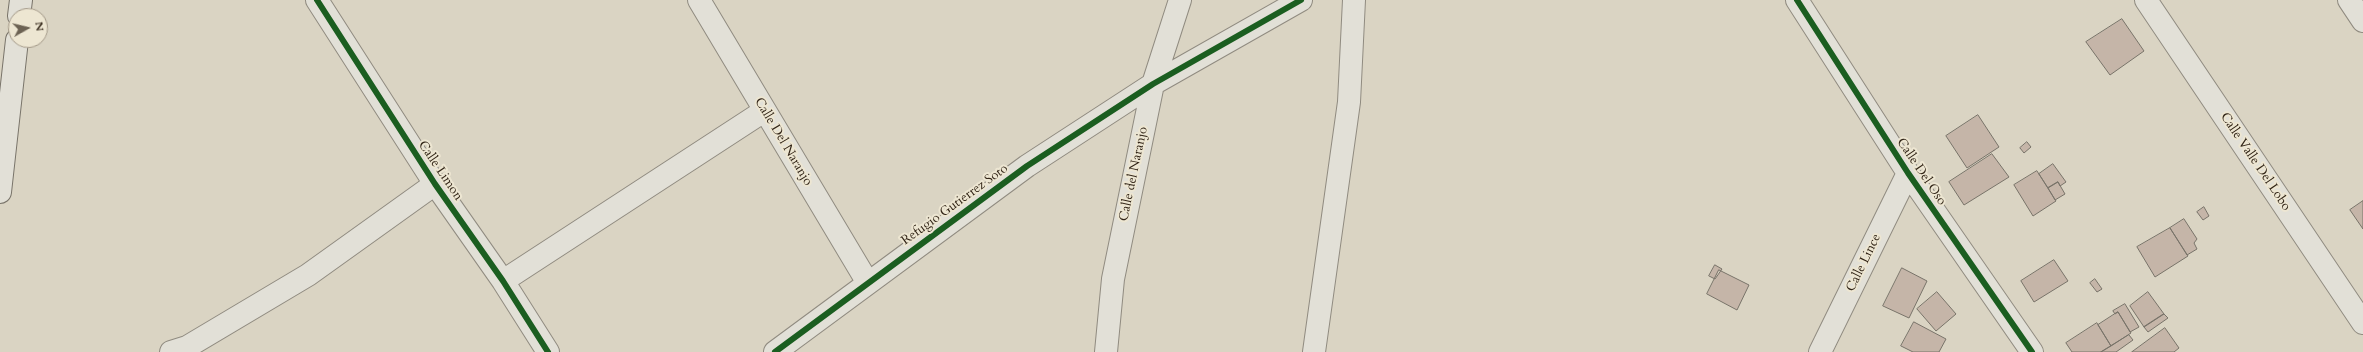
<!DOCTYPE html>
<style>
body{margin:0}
#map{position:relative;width:2363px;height:352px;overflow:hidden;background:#dad4c3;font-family:Cardo,serif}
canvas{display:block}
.north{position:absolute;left:8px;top:8px;width:40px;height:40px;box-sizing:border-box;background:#ede6d2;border:1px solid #a29887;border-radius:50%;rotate:82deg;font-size:11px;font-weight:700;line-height:16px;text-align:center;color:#312416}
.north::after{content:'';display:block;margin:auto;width:14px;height:18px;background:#6c6253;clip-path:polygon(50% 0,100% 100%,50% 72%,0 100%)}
</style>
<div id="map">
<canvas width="2363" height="352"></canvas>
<div class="north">N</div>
</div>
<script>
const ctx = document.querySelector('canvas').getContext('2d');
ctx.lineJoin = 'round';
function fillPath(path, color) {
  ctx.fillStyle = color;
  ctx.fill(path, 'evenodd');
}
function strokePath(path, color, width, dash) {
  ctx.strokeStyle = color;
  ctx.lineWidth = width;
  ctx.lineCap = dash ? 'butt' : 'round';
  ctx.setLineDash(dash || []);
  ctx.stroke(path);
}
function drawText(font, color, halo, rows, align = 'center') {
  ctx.font = font + ' Cardo,serif';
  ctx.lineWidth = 4;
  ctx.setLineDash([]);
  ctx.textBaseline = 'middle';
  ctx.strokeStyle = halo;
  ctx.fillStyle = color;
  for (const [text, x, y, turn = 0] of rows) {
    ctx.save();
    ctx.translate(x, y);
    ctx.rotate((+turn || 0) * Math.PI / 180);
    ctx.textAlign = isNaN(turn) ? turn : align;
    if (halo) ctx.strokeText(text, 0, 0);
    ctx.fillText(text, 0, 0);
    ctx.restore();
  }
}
const building = new Path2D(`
 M2122,19L2144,51L2110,75L2086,42Z
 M1978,115L1999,147L1967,168L1946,136Z
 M2027,142L2031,147L2024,153L2020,148Z
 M1992,154L2009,177L1964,205L1949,182Z
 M2053,164L2066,182L2060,186L2058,182L2048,188L2039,174Z
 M2037,171L2056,201L2033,216L2014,185Z
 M2058,182L2065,194L2055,200L2048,188Z
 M2363,201V229L2350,210Z
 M2204,207L2209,216L2203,220L2197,212Z
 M2184,219L2197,239L2194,243L2197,249L2187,255L2170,228Z
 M2170,228L2188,256L2155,277L2137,247Z
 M2054,260L2068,281L2034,302L2021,281Z
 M1715,265L1722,269L1715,279L1709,276Z
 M1902,268L1927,281L1909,318L1883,306Z
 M1719,270L1749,285L1737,310L1707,294Z
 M2095,279L2102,289L2097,292L2090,283Z
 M1937,292L1956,314L1936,331L1917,309Z
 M2148,292L2164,314L2144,327L2130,306Z
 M2125,304L2139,327L2130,332L2118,312L2115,314L2113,311Z
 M2118,312L2131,333L2111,346L2098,325Z
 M2164,314L2168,318L2148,332L2144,327Z
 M1914,322L1946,339L1939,352H1913L1901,346Z
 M2097,323L2111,346L2101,352H2072L2066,343Z
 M2165,328L2179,348L2174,352H2132Z
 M2129,335L2133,340L2116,352H2101Z`);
fillPath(building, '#c5b5a8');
strokePath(building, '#787369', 1);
const street = new Path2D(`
 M317,0L435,184L503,281L548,352
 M699,0L868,283
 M1797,0L1908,173L2032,352
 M2146,0L2363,323
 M2349,0L2363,21
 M503,281L764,111
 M171,352L187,347L308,275L435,184
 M775,352L1027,166L1153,84L1301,0
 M1106,352L1113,279L1153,84L1180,0
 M1314,352L1349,102L1354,0
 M1820,352L1908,173`);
const secondary = new Path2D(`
 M19,16L21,0
 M0,192L17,40`);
strokePath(street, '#908b80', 24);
strokePath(secondary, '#787369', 24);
strokePath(street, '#e2e0d7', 22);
strokePath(secondary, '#e2e0d7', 22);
strokePath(new Path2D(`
 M317,0L435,184L503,281L548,352
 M1797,0L1908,173L2032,352
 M775,352L1027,166L1153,84L1301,0`), '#1b5e20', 6);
drawText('13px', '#312416', '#ede6d2', [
 ["Calle Del Naranjo",783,142,59],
 ["Calle Valle Del Lobo",2255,162,56],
 ["Calle Limon",440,171,56],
 ["Calle Del Oso",1921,172,56],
 ["Calle del Naranjo",1134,174,-78],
 ["Refugio Gutierrez Soto",955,205,-36],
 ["Calle Lince",1864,263,-64]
]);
</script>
